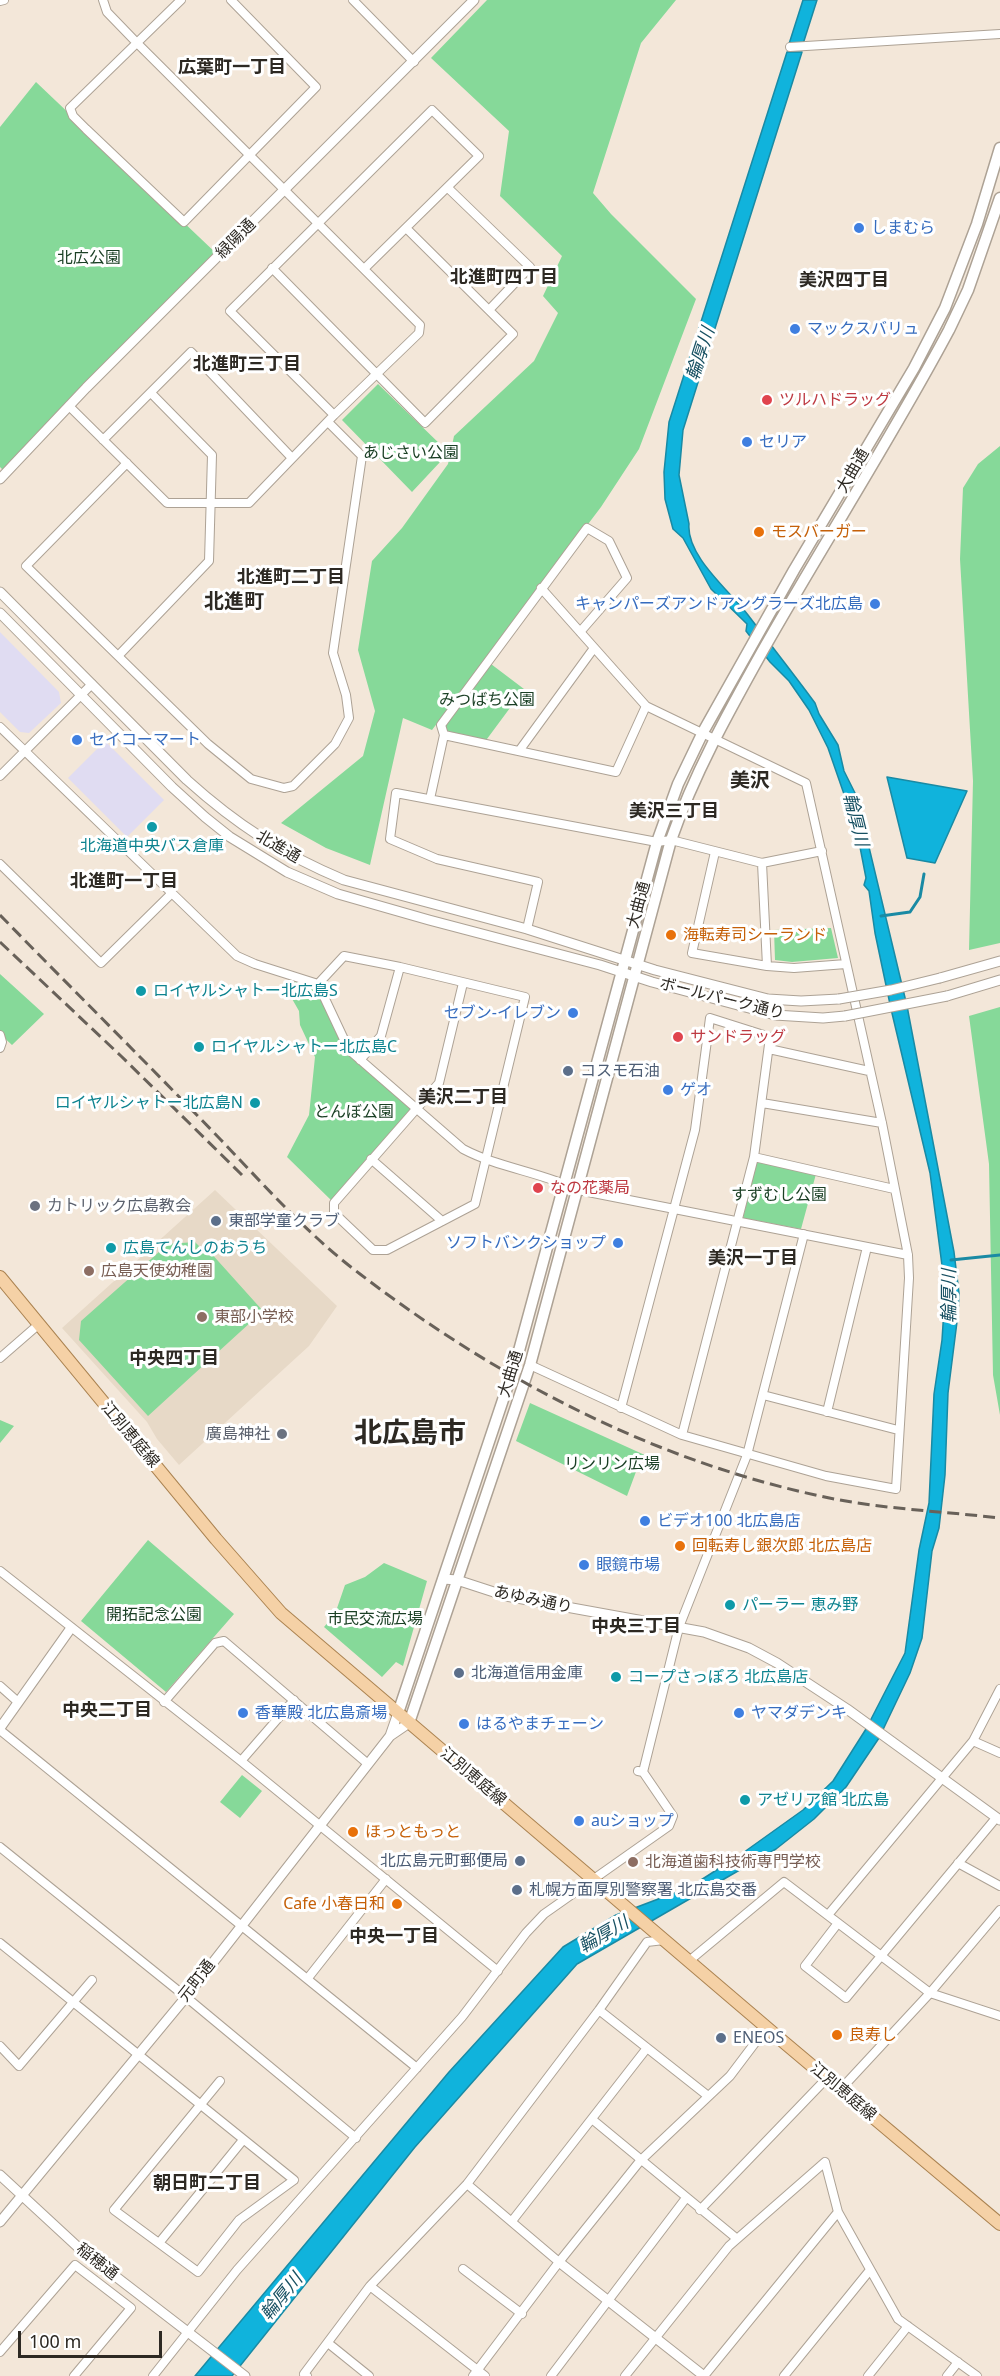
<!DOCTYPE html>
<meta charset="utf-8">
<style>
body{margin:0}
#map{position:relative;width:1000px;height:2376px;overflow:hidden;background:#f3e7d9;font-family:"Noto Sans",sans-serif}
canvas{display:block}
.scale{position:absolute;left:18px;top:2331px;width:144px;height:27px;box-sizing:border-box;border:3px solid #2d2923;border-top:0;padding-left:8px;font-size:18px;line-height:21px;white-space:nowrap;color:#2d2923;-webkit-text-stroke:4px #fff;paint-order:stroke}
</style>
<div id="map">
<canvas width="1000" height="2376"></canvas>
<div class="scale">100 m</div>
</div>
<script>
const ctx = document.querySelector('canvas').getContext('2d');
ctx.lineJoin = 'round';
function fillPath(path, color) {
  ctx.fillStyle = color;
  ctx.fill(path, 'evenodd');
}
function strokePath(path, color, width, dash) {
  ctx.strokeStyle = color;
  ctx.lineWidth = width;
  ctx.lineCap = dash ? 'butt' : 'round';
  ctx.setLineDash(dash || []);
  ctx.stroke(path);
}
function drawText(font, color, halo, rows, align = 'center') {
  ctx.font = font + ' "Noto Sans","Noto Sans JP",sans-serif';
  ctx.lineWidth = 6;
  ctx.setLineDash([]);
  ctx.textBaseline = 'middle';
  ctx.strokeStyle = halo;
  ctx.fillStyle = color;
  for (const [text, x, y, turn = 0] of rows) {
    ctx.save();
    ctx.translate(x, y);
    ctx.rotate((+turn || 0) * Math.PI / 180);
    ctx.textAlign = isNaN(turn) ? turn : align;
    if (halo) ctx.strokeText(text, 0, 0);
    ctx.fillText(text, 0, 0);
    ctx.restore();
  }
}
fillPath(new Path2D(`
 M0,632L59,692L61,703L29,733L20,732L0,712Z
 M105,741L164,800L127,837L68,778Z`), '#e0dcf2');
fillPath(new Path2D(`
 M215,1190L337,1306L309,1346L179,1465L157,1439L147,1422L62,1328Z`), '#e7d9c7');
fillPath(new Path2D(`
 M487,0H676L641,43L593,193L611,214L696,299L639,449L601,507L432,730L403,718L370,865L326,848L281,823L363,756L375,711L358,650L372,561L402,528L448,464L454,436L534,361L558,313L543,296L562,256L500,196L509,131L431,58Z
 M36,82L219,256L6,473L0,467V127Z
 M378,384L443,447L441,461L412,492L342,420Z
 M1000,446V943L969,950L973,781L960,559L963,488L978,464Z
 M487,661L524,689L484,743L444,735L441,725Z
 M831,928L838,958L792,962L775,960L774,930Z
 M0,974L44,1014L12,1045L0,1034Z
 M288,981L318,984L349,1050L416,1107L334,1203L287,1157L309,1115L315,1057L300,1025L299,1011L291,997Z
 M1000,1007V1415L993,1375L989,1164L969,1016Z
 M757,1161L816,1174L801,1229L743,1218Z
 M195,1242L207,1254L210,1252L263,1311L148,1416L79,1340L81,1321L168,1244Z
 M530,1403L647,1456L637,1469L627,1496L516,1441Z
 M0,1420L14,1426L0,1443Z
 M148,1540L234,1614L166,1692L81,1621Z
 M384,1563L427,1581L403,1666L396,1662L382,1677L324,1627L335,1614L345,1585L365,1577Z
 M242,1775L262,1791L240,1818L220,1802Z`), '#86d999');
const water = new Path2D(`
 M803,0H817L803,44H789Z
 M787,52H802L683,430L679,475L689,524C686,556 730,591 748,615C770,644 793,673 815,703L819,714L838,745L844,771L857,797L907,1006L954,1252L959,1293L958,1314L948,1393L945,1475L939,1528L932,1551L922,1638L910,1673L879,1738L846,1787L814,1819L776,1849L577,1964L415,2147L232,2376H195L449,2072L563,1947L616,1915L690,1887L740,1855L803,1810L833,1781L866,1729L905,1653L919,1550L929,1503L934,1394L942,1340L944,1309L947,1304L930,1173L891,1009L875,933L869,891L864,885L866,878L860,847L854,831L853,820L828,748L809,710L789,681L770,662L746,631L747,624L711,589L683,538L673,529L665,499L664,472L669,422Z
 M887,777L967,791L935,863L907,858Z`);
fillPath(water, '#10b3dc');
strokePath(water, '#198aa4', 1.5);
strokePath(new Path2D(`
 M881,916L910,912L920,897L924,874
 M951,1260L1000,1255`), '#198aa4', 3);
const minor = new Path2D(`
 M181,0L70,108L73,116L86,129L184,222L316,87L231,0
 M353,0L414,62
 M0,1L4,0
 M790,47L1000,34
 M448,188L530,267L489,310
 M272,268L425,423L513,334L406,228
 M69,406L167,503H249L334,415L419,333L420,325L136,42L107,12L103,0
 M334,415L230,311L432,110L479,156L364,269
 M103,440L191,352L292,458
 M127,463L26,566L208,744L251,779L284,788L293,786L335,744L349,718L346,695L333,653L362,456L328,422
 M119,655L209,561L212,455L151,393
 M0,727L237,956L255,964L318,984L349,1050L463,1149C499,1168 541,1172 578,1190L908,1255
 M444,735L616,772L646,706L541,588
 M519,751L594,648
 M0,776L92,684
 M430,799L444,735L441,725L587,528L609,541L627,578L580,632
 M715,852L692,953L767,966L794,968L846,964
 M762,863L767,966
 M0,864L101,963L171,894
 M527,929L538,882L437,859L390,839L396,793L657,842L671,840L762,863L822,851
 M318,984L344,956L400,967L525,997L475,1204L387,1250H373L334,1213V1203L439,1083L463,983
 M0,1035L2,1042L0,1048
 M769,1049L869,1071
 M360,1060L381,1036L400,967
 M762,1103L882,1123
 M754,1157L894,1189
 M371,1159L442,1221
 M0,1358L38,1325
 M530,1365L682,1435L826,1476L896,1489L909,1278L908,1255L882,1123L806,783L646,706
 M763,1395L898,1430
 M621,1408L695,1130L710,1018L770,1037L754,1157L682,1435
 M827,1412L867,1247
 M0,1571L241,1761L498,1971
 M0,1686L18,1702
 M164,1702L215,1643L224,1641L368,1764
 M0,1730L417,2068
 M973,1741L1000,1753
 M241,1761L294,1700
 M643,1772L679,1627L747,1455L804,1234
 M0,1847L186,1997L356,2138
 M958,1863L1000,1886
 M828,1915L973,1741L1000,1689
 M838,1923L805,1966L846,1998L996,1818
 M0,1943L294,2180L239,2220L198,2272L114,2210L220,2081
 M689,1961L784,1882L930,1993L1000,2016
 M308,1978L386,1879
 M599,2010L708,2096
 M0,2046L19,2066L92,1980
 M840,2090L930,1993L1000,1910
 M593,2120L736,2238
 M467,2184L559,2262
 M700,2210L827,2078
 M512,2221L647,2048
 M159,2243L243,2140
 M463,2269L522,2314
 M370,2286L485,2376
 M328,2343L369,2376
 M0,2352L75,2265L131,2308L74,2376
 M153,2376L237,2270L462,2017L526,1933L544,1914L669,1826L673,1816L643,1772L638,1771
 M307,2376L304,2374L370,2286L467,2184L599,2010L647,1942L664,1940
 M473,2376L559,2262L640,2161L730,2076L767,2027
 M551,2376L686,2198
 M625,2376L729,2246L825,2162L838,2212L898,2319L977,2376
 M704,2376L838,2212
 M784,2376L870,2270
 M868,2376L908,2326
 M947,2376L958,2362`);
const tertiary = new Path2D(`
 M0,479L86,388L474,0
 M0,592L187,780C237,825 282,854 344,880L527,929L655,970L768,999L801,1001L839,999
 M0,613L172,787L205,817L230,837L287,872L338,894L429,920L600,965L652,982L775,1015L823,1018L845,1016
 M940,978L1000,961
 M947,996L1000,980
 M443,1579L457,1580L506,1596L704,1632L749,1648L777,1663L847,1709L1000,1820
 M0,1728L71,1628
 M390,1736L398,1713
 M0,2175L80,2249L245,2376
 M0,2222L186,1997L390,1736L409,1723
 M559,2262L704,2376`);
const secondary = new Path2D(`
 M398,1713L517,1358L657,842L678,784L703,732L794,570L914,368L945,308L977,224L1000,148
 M409,1723L530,1365L671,840C694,774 728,713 762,652C823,544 891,439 949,330L968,290L1000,198`);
const primary = new Path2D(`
 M0,1277L216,1539L281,1613L786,2044L1000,2224`);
strokePath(minor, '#ada295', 10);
strokePath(tertiary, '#ada295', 11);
strokePath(secondary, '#ada295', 13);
strokePath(primary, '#ab8351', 14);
strokePath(minor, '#fff', 8);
strokePath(tertiary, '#fff', 9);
strokePath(secondary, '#fff', 10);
strokePath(primary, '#f5d1a6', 12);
strokePath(new Path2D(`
 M0,915C73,990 148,1064 221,1140C265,1186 308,1235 360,1274C496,1378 652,1460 820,1496C878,1509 940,1511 1000,1518
 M0,942L121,1056L242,1175`), '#686159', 3, [12, 6]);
const tertiaryBridge = new Path2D(`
 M839,999L891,990L940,978
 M845,1016L947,996`);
strokePath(tertiaryBridge, '#ada295', 11, []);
strokePath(tertiaryBridge, '#fff', 9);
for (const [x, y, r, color] of [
 [859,228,6,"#3f7fe0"],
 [795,329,6,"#3f7fe0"],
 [767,400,6,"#e0444e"],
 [747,442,6,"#3f7fe0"],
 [759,532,6,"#e8710a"],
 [875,604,6,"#3f7fe0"],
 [77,740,6,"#3f7fe0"],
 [152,827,6,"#0f9aa8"],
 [671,935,6,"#e8710a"],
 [141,991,6,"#0f9aa8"],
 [573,1013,6,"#3f7fe0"],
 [678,1037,6,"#e0444e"],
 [199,1047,6,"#0f9aa8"],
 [568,1071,6,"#5c6f8a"],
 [668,1090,6,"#3f7fe0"],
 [255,1103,6,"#0f9aa8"],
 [538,1188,6,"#e0444e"],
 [35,1206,6,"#6b7280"],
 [216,1221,6,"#5c6f8a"],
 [618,1243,6,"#3f7fe0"],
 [111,1248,6,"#0f9aa8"],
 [89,1271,6,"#8d6e63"],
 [202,1317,6,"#8d6e63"],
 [282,1434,6,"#6b7280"],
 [645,1521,6,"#3f7fe0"],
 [680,1546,6,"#e8710a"],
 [584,1565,6,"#3f7fe0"],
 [730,1605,6,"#0f9aa8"],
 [459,1673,6,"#5c6f8a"],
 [616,1677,6,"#0f9aa8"],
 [243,1713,6,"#3f7fe0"],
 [739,1713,6,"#3f7fe0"],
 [464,1724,6,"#3f7fe0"],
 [745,1800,6,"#0f9aa8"],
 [579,1821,6,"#3f7fe0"],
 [353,1832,6,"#e8710a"],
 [520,1861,6,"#5c6f8a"],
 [633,1862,6,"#8d6e63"],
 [517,1890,6,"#5c6f8a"],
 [397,1904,6,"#e8710a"],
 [837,2035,6,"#e8710a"],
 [721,2038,6,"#5c6f8a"]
]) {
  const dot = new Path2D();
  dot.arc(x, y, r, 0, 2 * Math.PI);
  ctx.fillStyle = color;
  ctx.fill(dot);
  strokePath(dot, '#fff', 2);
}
drawText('16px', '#366cbe', '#fff', [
 ["しまむら",871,228],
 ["マックスバリュ",807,329],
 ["セリア",759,442],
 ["キャンパーズアンドアングラーズ北広島",863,604,"right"],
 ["セイコーマート",89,740],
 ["セブン-イレブン",561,1013,"right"],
 ["ゲオ",680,1090],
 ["ソフトバンクショップ",606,1243,"right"],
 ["ビデオ100 北広島店",657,1521],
 ["眼鏡市場",596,1565],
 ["香華殿 北広島斎場",255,1713],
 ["ヤマダデンキ",751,1713],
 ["はるやまチェーン",476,1724],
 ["auショップ",591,1821]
], 'left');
drawText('16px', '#2d2923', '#fff', [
 ["緑陽通",236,239,-45],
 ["大曲通",853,471,-60],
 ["北進通",278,847,30],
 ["大曲通",639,905,-75],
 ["ボールパーク通り",722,999,14],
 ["大曲通",511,1374,-73],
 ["江別恵庭線",130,1435,50],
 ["あゆみ通り",533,1600,12],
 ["江別恵庭線",473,1777,40],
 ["元町通",197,1981,-52],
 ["江別恵庭線",843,2092,40],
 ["稲穂通",97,2262,38]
]);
drawText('16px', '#1b4025', '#fff', [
 ["北広公園",89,258],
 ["あじさい公園",411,453],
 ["みつばち公園",487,700],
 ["とんぼ公園",354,1112],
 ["すずむし公園",779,1195],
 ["リンリン広場",612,1464],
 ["開拓記念公園",154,1615],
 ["市民交流広場",375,1619]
]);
drawText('16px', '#be3a42', '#fff', [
 ["ツルハドラッグ",779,400],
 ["サンドラッグ",690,1037],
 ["なの花薬局",550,1188]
], 'left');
drawText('16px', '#c56008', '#fff', [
 ["モスバーガー",771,532],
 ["海転寿司シーランド",683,935],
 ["回転寿し銀次郎 北広島店",692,1546],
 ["ほっともっと",365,1832],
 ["Cafe 小春日和",385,1904,"right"],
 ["良寿し",849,2035]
], 'left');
drawText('16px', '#0d838f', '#fff', [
 ["北海道中央バス倉庫",152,846,"center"],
 ["ロイヤルシャトー北広島S",153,991],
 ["ロイヤルシャトー北広島C",211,1047],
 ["ロイヤルシャトー北広島N",243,1103,"right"],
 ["広島てんしのおうち",123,1248],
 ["パーラー 恵み野",742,1605],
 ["コープさっぽろ 北広島店",628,1677],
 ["アゼリア館 北広島",757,1800]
], 'left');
drawText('16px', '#4e5e75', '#fff', [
 ["コスモ石油",580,1071],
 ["東部学童クラブ",228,1221],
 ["北海道信用金庫",471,1673],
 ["北広島元町郵便局",508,1861,"right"],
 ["札幌方面厚別警察署 北広島交番",529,1890],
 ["ENEOS",733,2038]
], 'left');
drawText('16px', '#5b616d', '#fff', [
 ["カトリック広島教会",47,1206],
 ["廣島神社",270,1434,"right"]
], 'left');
drawText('16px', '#785e54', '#fff', [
 ["広島天使幼稚園",101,1271],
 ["東部小学校",214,1317],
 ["北海道歯科技術専門学校",645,1862]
], 'left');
drawText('bold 18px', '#2d2923', '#fff', [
 ["広葉町一丁目",232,68],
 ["北進町四丁目",504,278],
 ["美沢四丁目",844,281],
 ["北進町三丁目",247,365],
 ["北進町二丁目",291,578],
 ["美沢三丁目",674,812],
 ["北進町一丁目",124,882],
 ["美沢二丁目",463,1098],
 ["美沢一丁目",753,1259],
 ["中央四丁目",174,1359],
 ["中央三丁目",636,1627],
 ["中央二丁目",107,1711],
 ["中央一丁目",394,1937],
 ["朝日町二丁目",207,2184]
]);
drawText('italic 18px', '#175062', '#fff', [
 ["輪厚川",701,354,-72],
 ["輪厚川",855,820,76],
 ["輪厚川",950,1296,-90],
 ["輪厚川",604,1935,-30],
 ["輪厚川",282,2297,-51]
]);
drawText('bold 20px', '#2d2923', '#fff', [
 ["北進町",234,602],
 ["美沢",750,781]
]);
drawText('bold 28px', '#2d2923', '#fff', [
 ["北広島市",410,1434]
]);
</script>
